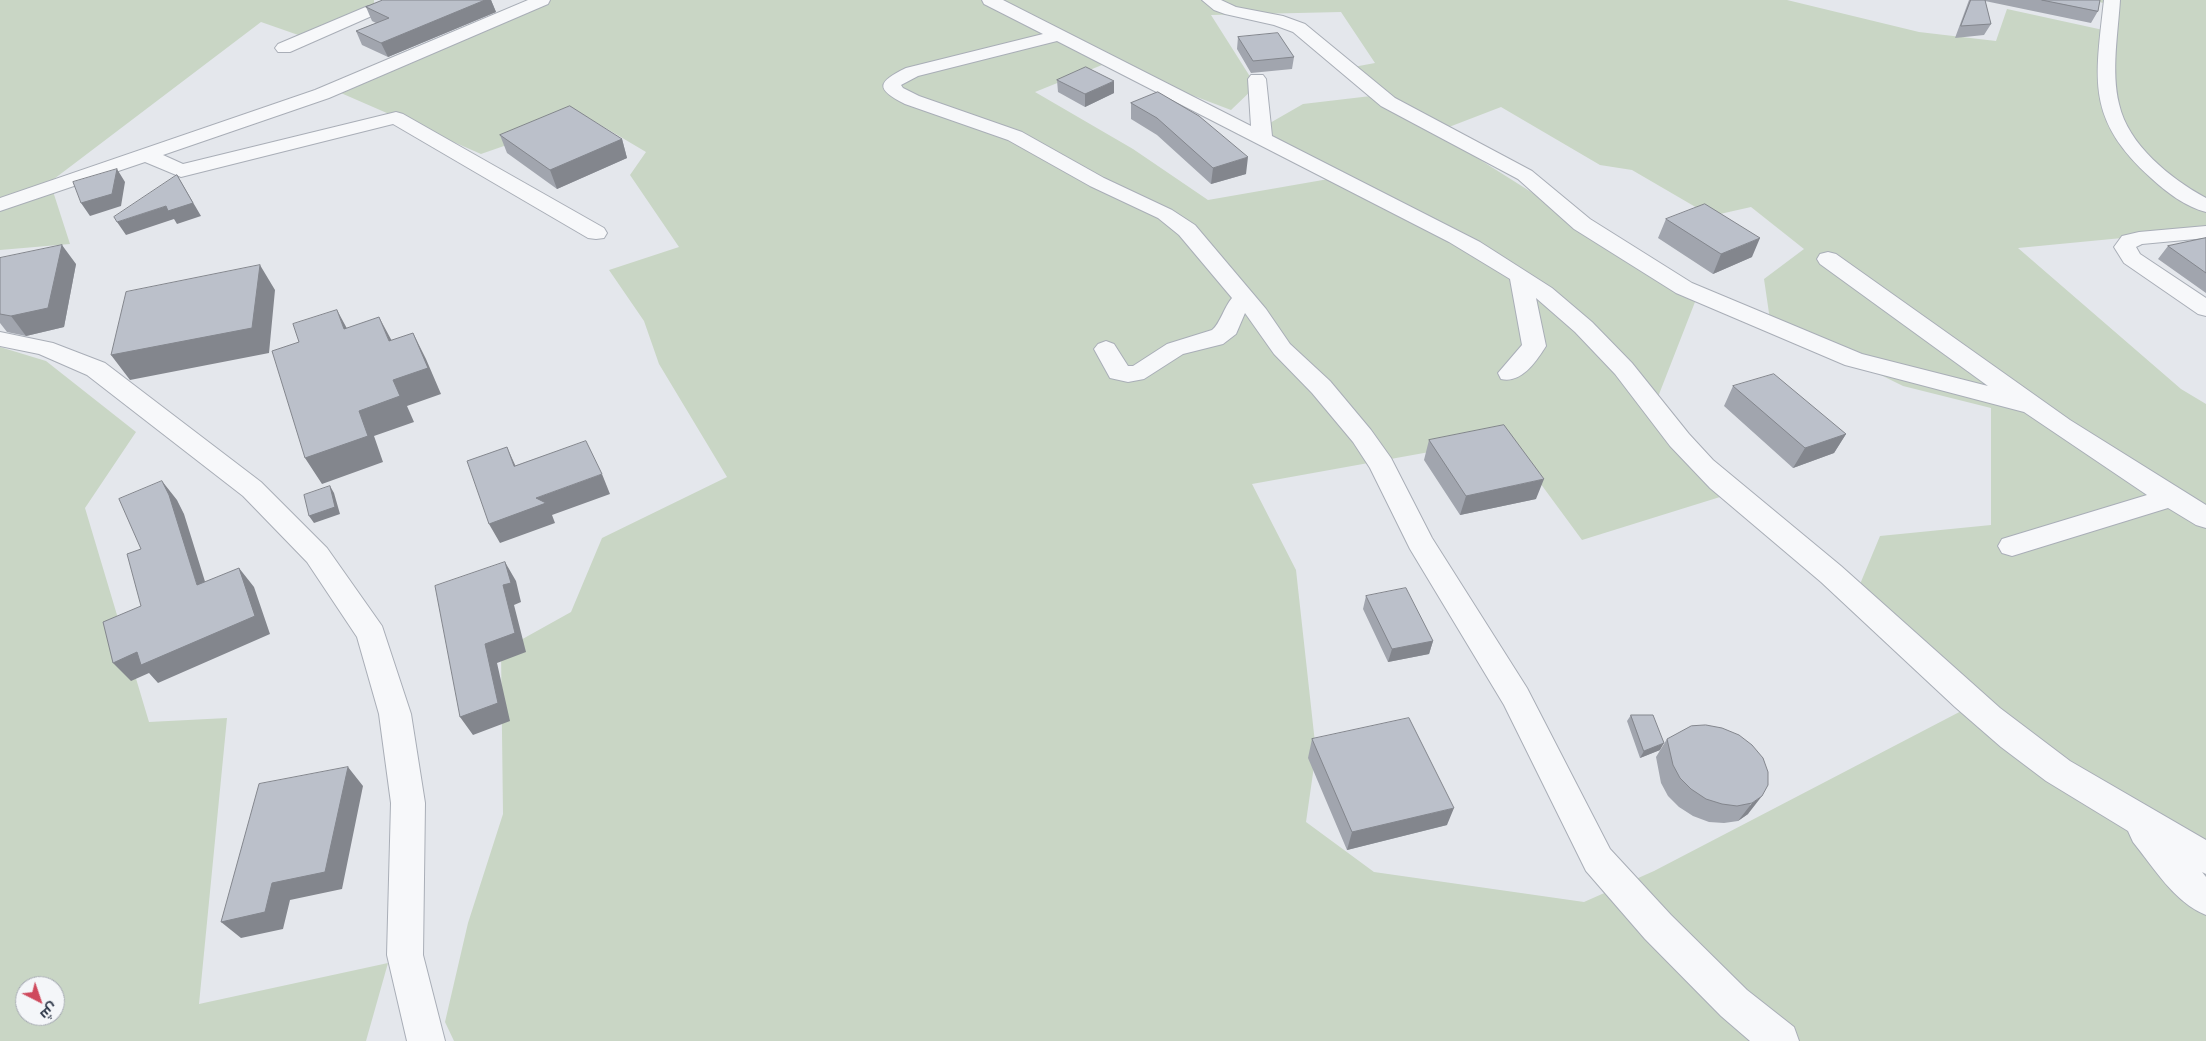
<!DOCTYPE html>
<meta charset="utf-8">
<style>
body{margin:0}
#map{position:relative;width:2206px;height:1041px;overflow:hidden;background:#e4e7ec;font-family:Lato,Cairo,sans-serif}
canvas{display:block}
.north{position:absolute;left:15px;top:976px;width:50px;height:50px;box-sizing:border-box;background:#f4f6f9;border:1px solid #a4a8b1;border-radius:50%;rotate:139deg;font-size:14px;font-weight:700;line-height:20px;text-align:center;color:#2b3445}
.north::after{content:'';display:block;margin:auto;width:18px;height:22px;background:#cf4a5d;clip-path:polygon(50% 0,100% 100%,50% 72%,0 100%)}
</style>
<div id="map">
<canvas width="2206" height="1041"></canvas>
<div class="north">ش</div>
</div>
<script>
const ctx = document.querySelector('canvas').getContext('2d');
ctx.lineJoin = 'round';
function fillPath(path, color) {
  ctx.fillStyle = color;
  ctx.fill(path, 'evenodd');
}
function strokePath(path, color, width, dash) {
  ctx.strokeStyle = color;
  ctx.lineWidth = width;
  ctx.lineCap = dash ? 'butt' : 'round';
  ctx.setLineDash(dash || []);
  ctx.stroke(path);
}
fillPath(new Path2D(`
 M0,0H374V14L304,37L261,22L50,182L70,244L0,250Z
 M543,0H1787L1919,32L1996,41L2007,9L2117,33V6L2090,0H2206V239L2195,231L2018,248L2181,389L2206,404V1041H454L445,1022L468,923L503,814L501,651L571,612L602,538L727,477L659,364L644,321L609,270L679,247L630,175L646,152L587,117L481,154L334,90L410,64ZM1341,12L1375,63L1348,68L1371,96L1303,104L1256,131L1340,177L1208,200L1133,149L1035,92L1107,63L1231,110L1256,86L1211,15ZM1501,107L1600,165L1632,170L1711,216L1751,207L1804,249L1764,279L1770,320L1903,386L1991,408V525L1880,536L1858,589L1969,707L1654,871L1584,902L1374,872L1306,822L1316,752L1296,570L1252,484L1507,438L1582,540L1720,497L1656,402L1695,302L1547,202L1436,132Z
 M0,347L46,361L136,432L85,508L149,722L227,718L199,1004L388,963L366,1041H0ZM25,986H55V1016H25Z`), '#c9d6c5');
const minor = new Path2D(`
 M528,0H550L548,4L329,98L163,155L183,164L396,112L403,114L604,228L607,233L604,238L596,239L588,238L393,124L181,177L145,162L0,211V198L315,90Z
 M982,0H1003L1251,126L1248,79L1251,75H1263L1266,79L1272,136L1480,242L1552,288L1592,322L1632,363L1689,434L1713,460L1841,566L2000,708L2070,761L2206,840V874L2202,872L2206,877V915C2174,902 2154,868 2133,842L2128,831L2046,781L2001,747L1955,707L1821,582L1710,488L1670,446L1615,374L1575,332L1536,298L1546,346C1536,362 1521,384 1501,379L1498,373L1522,345L1510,279L1449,242L1057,41L918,76L901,85L903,88L919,96L1022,132L1104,178L1172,210L1195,225L1266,309L1290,344L1330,381L1371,430L1391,458L1432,538L1527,688L1610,849L1671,915L1747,990L1794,1027L1799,1041H1750L1721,1016L1645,939L1586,871L1504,705L1410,549L1370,468L1353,442L1312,393L1274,354L1245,313L1236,334L1223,344L1183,354L1144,379L1128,382L1110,378L1094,349L1098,344L1106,341L1114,344L1128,366H1133L1167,344L1212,330C1220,324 1224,307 1232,298L1179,235L1158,218L1090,186L1008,140L905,104C875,89 877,82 906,68L1043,34L984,4Z
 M1202,0H1221L1236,7L1283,16L1305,24L1395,98L1532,171L1590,219L1692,283L1862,354L1988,386L1820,264L1817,259L1820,254L1828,252L1836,254L2070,420L2206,505V528L2196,525L2168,508L2012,556L2002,553L1998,546L2002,539L2147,495L2024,412L1845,365L1676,293L1574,229L1518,179L1381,106L1293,32L1274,25L1225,14L1214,10Z
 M2104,0H2120C2118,33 2111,71 2119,104C2128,145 2171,179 2206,198V212C2186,207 2166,192 2151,178C2086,119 2095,81 2104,0Z
 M368,6L374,7L376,11L374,15L290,52H278L275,48L278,44Z
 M2206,226V238L2142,244L2136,247L2140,254L2206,298V316L2198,314L2124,263L2114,247L2122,236L2139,232Z
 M0,332L53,343L105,363L261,482L327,548L382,626L411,714L425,803L423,955L445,1041H407L387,955L391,803L379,714L357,637L307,562L243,496L87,375L39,354L0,346Z`);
strokePath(minor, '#a9aeb7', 2);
fillPath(minor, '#f7f8fa');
fillPath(new Path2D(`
 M383,0H491L496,12L388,57L362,45L356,31L376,23L372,21L366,7Z
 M1969,0H2100L2098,11L2091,23L1985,1L1991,24L1984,35L1955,38Z
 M1238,37L1294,57L1292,69L1251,73L1237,49Z
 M1057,80L1114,93L1085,107L1058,92Z
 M1158,92L1246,174L1211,184L1157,135L1131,119V103Z
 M500,135L622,139L627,158L557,189L507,153Z
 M1666,219L1752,257L1713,274L1658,238Z
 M2206,238V293L2158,259L2168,246Z
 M0,258L76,264L64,327L26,336L7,332L0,323Z
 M1733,386L1846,434L1834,453L1793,468L1724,406Z
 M1429,440L1536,499L1460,515L1424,460Z
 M1366,596L1433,641L1429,654L1388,662L1363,609Z
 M1631,715L1660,750L1640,758L1627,721Z
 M1312,739L1447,825L1347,850L1308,758Z
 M1667,739L1763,758L1748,814L1738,821L1724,823L1709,822L1693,816L1679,807L1668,796L1661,783L1656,757Z`), '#a1a5ae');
fillPath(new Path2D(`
 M485,0H491L496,12L388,57L381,43Z
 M1114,81V93L1085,107V94Z
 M622,139L627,158L557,189L550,170Z
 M1248,157L1246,174L1211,184L1213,168Z
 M117,169L125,182L121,206L90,216L81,203Z
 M177,175L201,216L177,224L174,219L126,235L117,222L166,206Z
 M1760,238L1752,257L1713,274L1721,254Z
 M62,245L76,264L64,327L26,336L11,316Z
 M260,265L275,290L269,353L130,380L111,355Z
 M337,310L351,336L344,329Z
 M379,317L393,343L389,341Z
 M413,333L426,359L441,394L407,406L414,422L374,436L383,462L322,484L305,458L393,380Z
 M1846,434L1834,453L1793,468L1805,448Z
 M507,447L516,467L514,466Z
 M602,474L610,494L552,515L555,523L500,543L489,524L536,498Z
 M1544,479L1536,499L1460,515L1466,496Z
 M162,481L177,500L184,514L212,604L197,585Z
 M330,486L334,493L340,514L314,523L309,516Z
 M505,562L516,581L521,602L514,605L526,652L497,663L510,721L473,735L460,717L485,644L503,585Z
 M239,568L254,587L270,634L158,683L149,673L131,681L113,663Z
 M1433,641L1429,654L1388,662L1392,649Z
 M1664,743L1660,750L1640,758L1644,751Z
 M348,767L363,786L342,889L290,900L283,929L241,938L221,922L272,883Z
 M1762,796L1748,814L1738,821L1752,803Z
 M1454,808L1447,825L1347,850L1352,832Z`), '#83868d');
const building = new Path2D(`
 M383,0H485L381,43L356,31L389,18L366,7Z
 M1971,0H1985L1991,24L1961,26Z
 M2042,0H2100L2098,11Z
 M1278,33L1294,57L1253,61L1238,37Z
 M1086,67L1114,81L1085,94L1057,80Z
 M1158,92L1199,116L1248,157L1213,168L1157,118L1131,103Z
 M570,106L622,139L550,170L500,135Z
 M117,169L112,194L81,203L73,182Z
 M177,175L193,203L168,211L166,206L117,222L114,217Z
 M1705,204L1760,238L1721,254L1666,219Z
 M2206,238V273L2168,246Z
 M62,245L48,308L11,316L0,314V258Z
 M260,265L252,328L111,355L126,292Z
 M337,310L344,329L379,317L389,341L413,333L428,368L393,380L400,396L359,411L368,436L305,458L272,351L299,342L293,324Z
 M1774,374L1846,434L1805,448L1733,386Z
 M1504,425L1544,479L1466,496L1429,440Z
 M586,441L602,474L536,498L546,503L489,524L467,461L507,447L514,466Z
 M162,481L169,495L197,585L239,568L255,616L141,665L137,652L113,663L103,622L141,606L127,554L141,549L119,499Z
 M330,486L335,507L309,516L304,495Z
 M505,562L511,583L503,585L515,633L485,644L498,703L460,717L435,586Z
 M1406,588L1433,641L1392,649L1366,596Z
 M1631,715H1653L1664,743L1644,751Z
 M1409,718L1454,808L1352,832L1312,739Z
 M1706,725L1722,728L1739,735L1752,745L1763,758L1768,772V785L1762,796L1752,803L1737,806L1722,804L1706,799L1691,789L1680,778L1673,765L1667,739L1691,726Z
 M348,767L325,872L272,883L265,912L221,922L259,784Z`);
fillPath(building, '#bbc0ca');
strokePath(building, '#83868d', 1);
</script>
